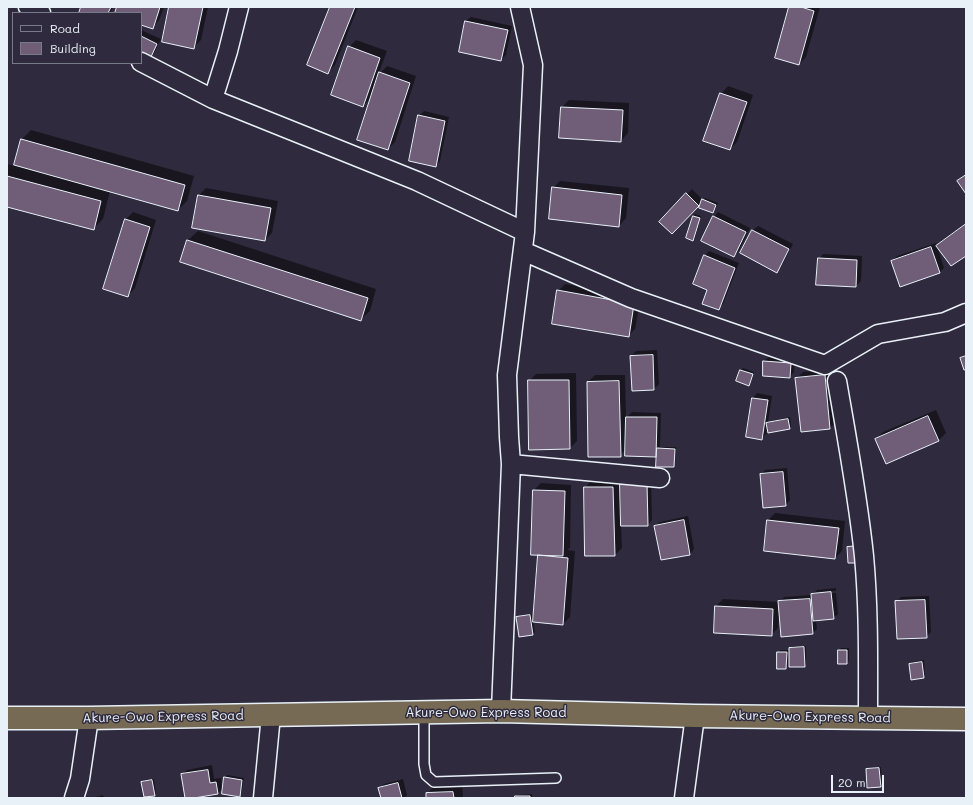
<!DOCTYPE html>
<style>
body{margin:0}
#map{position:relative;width:973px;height:805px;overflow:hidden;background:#2f2a3d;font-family:Mali,sans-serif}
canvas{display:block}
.frame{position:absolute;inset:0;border:8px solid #e8f1f8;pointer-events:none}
.legend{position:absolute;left:12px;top:12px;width:130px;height:52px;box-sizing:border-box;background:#2f2a3d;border:1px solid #797a88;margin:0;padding:5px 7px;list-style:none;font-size:12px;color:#e8f1f8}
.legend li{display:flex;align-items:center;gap:8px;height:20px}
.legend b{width:20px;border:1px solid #797a88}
.scale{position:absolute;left:831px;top:775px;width:53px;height:18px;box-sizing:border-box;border:2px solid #e8f1f8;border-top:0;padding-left:5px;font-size:12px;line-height:14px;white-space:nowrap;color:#e8f1f8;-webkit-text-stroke:3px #2f2a3d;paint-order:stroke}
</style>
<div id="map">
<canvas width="973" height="805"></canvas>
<div class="frame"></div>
<ul class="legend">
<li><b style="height:5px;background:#2f2a3d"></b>Road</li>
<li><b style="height:11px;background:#705e78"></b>Building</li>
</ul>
<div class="scale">20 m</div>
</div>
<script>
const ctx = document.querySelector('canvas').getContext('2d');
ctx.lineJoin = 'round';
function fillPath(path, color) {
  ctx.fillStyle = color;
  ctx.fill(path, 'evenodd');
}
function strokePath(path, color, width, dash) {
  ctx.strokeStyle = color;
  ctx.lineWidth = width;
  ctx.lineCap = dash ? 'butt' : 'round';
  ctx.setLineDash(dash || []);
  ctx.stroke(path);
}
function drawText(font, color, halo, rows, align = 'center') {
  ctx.font = font + ' Mali,sans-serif';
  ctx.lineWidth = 3;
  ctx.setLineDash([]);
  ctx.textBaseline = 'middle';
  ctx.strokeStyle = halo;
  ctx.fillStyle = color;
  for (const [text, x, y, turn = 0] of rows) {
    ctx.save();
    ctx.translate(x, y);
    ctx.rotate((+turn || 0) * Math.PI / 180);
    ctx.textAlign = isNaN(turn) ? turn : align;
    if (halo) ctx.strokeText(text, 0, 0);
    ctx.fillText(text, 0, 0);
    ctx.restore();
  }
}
fillPath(new Path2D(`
 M83,7H113L110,13H80Z
 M118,7H164L159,20L152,28L141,24V13H116Z
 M170,7H208L201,40L193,48Z
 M331,7H358L335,65L328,73Z
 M790,7H820L806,57L799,64Z
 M471,17L512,26L506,55L501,60L466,21Z
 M141,30L161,39L154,53L150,57L141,53Z
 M356,40L387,51L378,75L387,66L416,76L395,142L388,149L373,96L363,106L349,47Z
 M728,86L753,95L737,142L730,149L721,94Z
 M569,100L629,103L628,133L621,141L562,107Z
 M424,111L449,117L440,161L436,166L419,116Z
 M31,130L194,176L187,201L178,210L110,191L103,219L93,229L7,206V164L15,166L22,139Z
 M560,181L629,188L626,218L619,226L553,188Z
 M206,188L278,201L272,233L265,240L199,195Z
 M692,189L703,200L705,198L718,203L715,210L713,212L703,201L672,233L661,222Z
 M133,212L156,220L135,288L128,296L126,219Z
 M718,212L750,228L738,252L734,256L714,217Z
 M695,214L701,216L695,238L693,240V216Z
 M966,224V255L937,246L942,241Z
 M758,226L793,244L781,267L777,271L742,253L753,230Z
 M198,231L376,289L370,311L360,320L182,262L188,240Z
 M936,243L944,268L940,272L892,261L897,256Z
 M709,251L739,263L723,304L718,309L709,289L705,256Z
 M823,254L862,256L861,281L856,286L819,259Z
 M565,284L641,297L635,329L628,336L558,291Z
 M657,350L659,384L654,389L633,390L631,356L636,351Z
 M769,357L795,358L794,372L790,377L764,361Z
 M743,368L754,372L749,385L741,371Z
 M831,369L837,421L830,428L802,431L796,379L803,372Z
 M576,373L577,441L570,448L529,381L536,374Z
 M595,375H625L626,418L632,412L661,413L660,447H676L675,464L673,466L658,454L655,456L626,449L620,456L588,382Z
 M757,393L772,396L768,422L790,417L791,426L789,428L767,426L766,434L761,439L747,437L753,398Z
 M936,410L946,433L939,440L876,439L883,432Z
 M787,468L790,500L786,505L761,475L765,470Z
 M592,480H620V486L626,480H651L652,520L648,525H621L622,548L615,555L585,488Z
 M541,483L571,485L570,548L567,550L575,551L570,617L563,624L539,554L534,490Z
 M775,513L845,521L842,551L835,558L768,520Z
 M688,516L694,549L690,554L662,559L655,526L660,522Z
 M836,588V591L816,592V594L836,593L838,614L833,618L816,620L817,629L813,633L779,617L778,628L771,635L716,606L723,599L779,602L784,597L812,595L817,590Z
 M929,596L931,632L926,637L896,602L901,597Z
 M532,614L535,632L533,634L517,618L520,616Z
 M792,646H806V664L804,666H788L786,668L778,652L781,650H790Z
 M841,648H849V660L847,663H839V650Z
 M924,660L925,675L923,677L910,664L912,662Z
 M212,765L214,779L221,778L222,789L218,793L186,798L183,774L187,770Z
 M881,767L882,784L880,786L867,770L869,768Z
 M227,775L244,778L241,794L239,796L225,778Z
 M154,779L156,793L154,795L142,782L144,780Z
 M403,779L407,795L404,798H382L379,789L384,784Z
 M462,783L463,798H427V794L436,784Z
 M532,794V798H516L518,795Z
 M103,795L104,798H92Z`), '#0007');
const building = new Path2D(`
 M81,7H111L108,13H79Z
 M117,7H160L153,29L141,25V13H115Z
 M169,7H203L194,49L162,42Z
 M330,7H355L328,74L307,65Z
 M789,7H801L814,11L799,65L775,58Z
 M465,21L508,30L501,61L459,52Z
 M141,36L157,44L150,59L141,54Z
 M348,46L380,58L363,107L331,95Z
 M379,72L410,83L388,150L357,140Z
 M720,93L747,102L730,150L703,141Z
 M561,107L623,110L621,142L559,138Z
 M418,115L445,121L436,167L409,161Z
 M21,139L185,185L178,211L14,165Z
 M966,175V194L957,181Z
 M7,176L101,201L94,230L7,207Z
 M552,187L622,195L619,227L549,219Z
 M686,193L699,206L672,234L659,222Z
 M198,195L271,208L265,241L192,228Z
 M702,199L716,205L713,213L699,208Z
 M693,216L700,218L693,241L686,238Z
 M713,216L746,232L734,257L701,241Z
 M125,219L150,227L128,297L103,289Z
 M966,224V256L951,266L936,246Z
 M752,230L789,249L777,273L740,253Z
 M187,240L368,298L361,321L180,262Z
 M931,247L940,273L900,287L891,261Z
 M704,255L735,268L719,310L702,304L707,290L693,284Z
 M818,258L857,260L856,287L816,285Z
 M557,290L634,304L629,337L552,324Z
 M653,355L654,390L632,391L630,356Z
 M966,356V370H964L960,358Z
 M763,361L791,363L790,378L763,376Z
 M740,370L753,374L749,386L736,381Z
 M825,375L830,429L801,432L795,378Z
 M528,380H569L570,449L529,450Z
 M619,381L621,457H588L587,382Z
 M752,398L768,400L762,440L746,437Z
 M928,416L939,441L886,464L875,439Z
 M626,417H657L656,457L625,456Z
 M788,419L790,429L768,433L766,423Z
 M657,448L675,449L674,467H656Z
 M783,472L786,506L763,508L760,474Z
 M620,484H647L648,526H621Z
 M584,487H613L615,556H585Z
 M533,490L565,491L563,556L531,555Z
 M684,520L690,555L661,560L654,526Z
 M767,520L839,528L835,559L764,551Z
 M860,546L861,563H848L847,547Z
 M538,555L568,558L563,625L533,622Z
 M831,592L834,619L813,621L811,594Z
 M810,599L813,634L781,637L778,601Z
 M925,600L927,638L897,639L895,601Z
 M715,606L773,609L772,636L714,633Z
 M530,615L533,635L519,637L516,617Z
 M804,647L805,667H789V648Z
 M838,650H847V664H838Z
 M777,652H787L786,669H777Z
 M922,662L924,678L911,680L909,664Z
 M879,768L881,787L867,788L866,769Z
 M208,770L210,783L216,782L218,794L194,798H185L181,774Z
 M224,777L242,780L240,797L222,794Z
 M152,780L155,796L144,797L141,782Z
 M398,783L402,798H381L378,788Z
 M453,792L454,798H426V793Z
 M515,796H530V798H515Z`);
fillPath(building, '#705e78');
strokePath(building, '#e8f1f8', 1);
const service = new Path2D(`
 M424,712V764L426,775L434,782L556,778`);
const minor = new Path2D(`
 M28,7L41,13
 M141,62L213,99L417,181L525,232
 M213,99L228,51L239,7
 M523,251L631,298L825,365L878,334L945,322L966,313
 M837,381C847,439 858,497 864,556C869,610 868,664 868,718
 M511,464L660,478
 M501,711L511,464L509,437L507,375L525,232L533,65L520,7
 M74,798L80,779L89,718
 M263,798L271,715
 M684,798L695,716`);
const trunk = new Path2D(`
 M7,718H89L501,711L695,716L966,719`);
strokePath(service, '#e8f1f8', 12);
strokePath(minor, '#e8f1f8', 21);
strokePath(trunk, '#e8f1f8', 25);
strokePath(service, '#2f2a3d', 9);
strokePath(minor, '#2f2a3d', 18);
strokePath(trunk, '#766a54', 22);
drawText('13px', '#e8f1f8', '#2f2a3d', [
 ["Akure-Owo Express Road",486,713],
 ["Akure-Owo Express Road",163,717,-1],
 ["Akure-Owo Express Road",810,717,1]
]);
</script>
